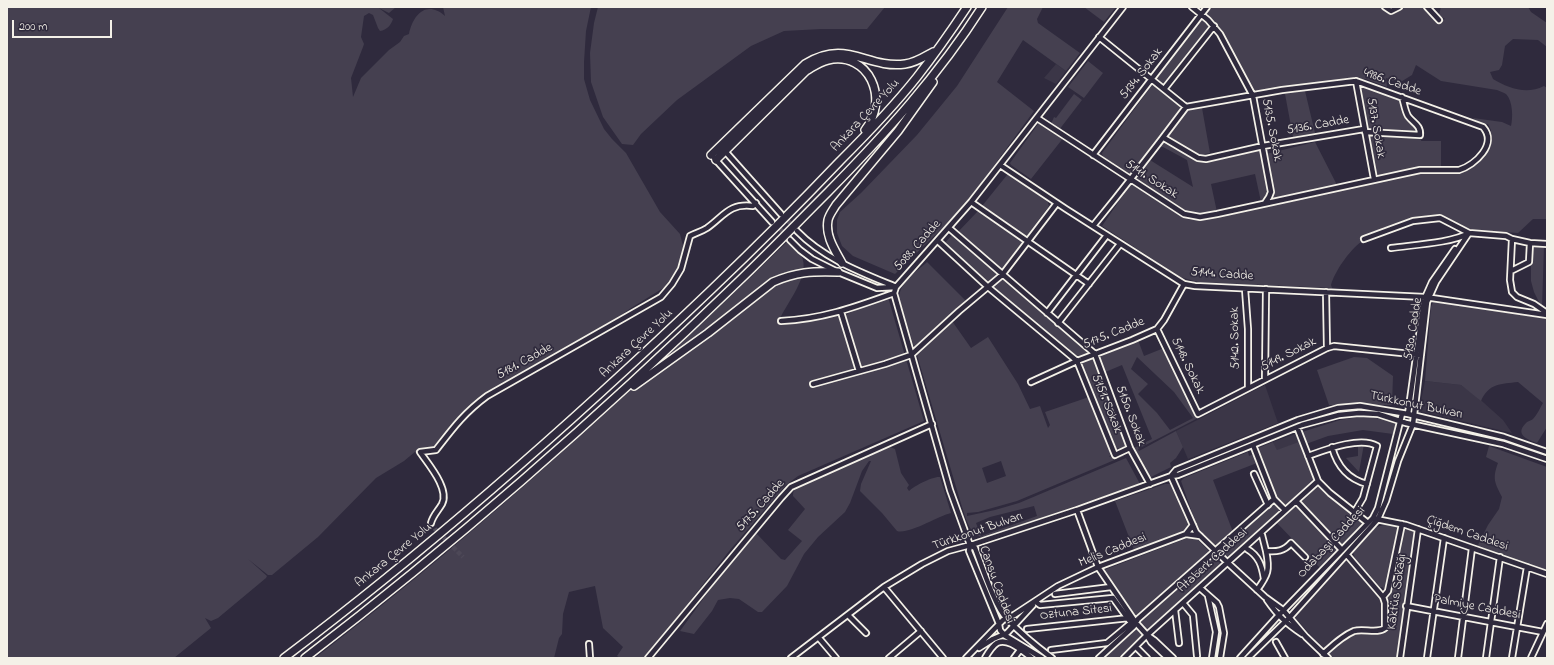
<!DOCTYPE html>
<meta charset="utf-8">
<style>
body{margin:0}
#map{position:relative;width:1554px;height:665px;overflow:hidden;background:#2f2a3d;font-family:"Indie Flower",sans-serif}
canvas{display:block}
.frame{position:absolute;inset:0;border:8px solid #f4f1e8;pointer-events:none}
.scale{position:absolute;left:12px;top:20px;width:100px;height:18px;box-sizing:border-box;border:2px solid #f4f1e8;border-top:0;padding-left:5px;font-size:12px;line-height:14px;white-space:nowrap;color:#f4f1e8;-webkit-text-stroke:3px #2f2a3d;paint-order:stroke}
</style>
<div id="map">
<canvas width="1554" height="665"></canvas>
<div class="frame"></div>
<div class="scale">200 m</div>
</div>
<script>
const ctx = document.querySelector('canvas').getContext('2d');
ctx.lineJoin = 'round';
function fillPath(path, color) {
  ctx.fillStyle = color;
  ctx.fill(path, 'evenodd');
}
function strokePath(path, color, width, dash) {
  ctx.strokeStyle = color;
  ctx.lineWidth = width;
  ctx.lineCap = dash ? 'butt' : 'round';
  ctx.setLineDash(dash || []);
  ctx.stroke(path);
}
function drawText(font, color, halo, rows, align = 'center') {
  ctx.font = font + ' "Indie Flower",sans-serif';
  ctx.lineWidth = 3.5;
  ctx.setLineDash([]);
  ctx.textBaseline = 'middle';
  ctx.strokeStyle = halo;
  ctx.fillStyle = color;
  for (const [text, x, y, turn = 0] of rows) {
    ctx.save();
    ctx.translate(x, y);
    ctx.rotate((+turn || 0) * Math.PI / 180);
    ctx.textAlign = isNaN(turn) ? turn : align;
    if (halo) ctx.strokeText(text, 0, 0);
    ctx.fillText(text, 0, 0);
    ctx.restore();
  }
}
fillPath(new Path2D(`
 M1056,64L1066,71L1056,84L1044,78Z
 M1425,381L1461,385L1474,394L1503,420L1512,433L1419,411Z
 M1265,385L1278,423L1188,459L1176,431Z
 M1298,433L1301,441L1277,451L1273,442Z
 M1346,560L1350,561L1381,597L1380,601H1383L1382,628H1355L1339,637L1324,649L1296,619V614L1314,593Z`), '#3b3647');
fillPath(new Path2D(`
 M7,7H396L389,13L379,8L393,19C391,25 387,30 380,31L378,28L373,15L369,13L364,16L361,37L364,44L363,47L351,78L353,97L361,78L389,50L400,42L404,36L409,34C413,14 427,0 445,16L443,7H591L586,31L584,62V79L590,100L604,129L612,139L626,153L660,212L680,234L684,250L683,257L674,278L665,287L631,308L597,332L482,399L439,445L431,449L416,451L404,461L376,478L318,537L272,575H268L248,559L267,576L266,578L218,618L211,621L205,618L211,628L174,658H7Z
 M598,7H885L867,29H821L784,31L751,46L677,100L641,134L633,145L622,144L603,117L591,82L590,53L594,23Z
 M1008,7H1043L1037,19L1038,23L1080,53L1066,71L1023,40L997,82L1034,111L962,209L895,274L853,256L842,246L837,233V220L840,212L861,193L917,135L957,86Z
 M1084,7H1116L1104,22Z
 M1210,7H1382L1389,13H1394L1402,7H1422L1433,18L1439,21L1445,19L1439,15L1441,7H1528L1531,12L1547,23V47L1538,40L1513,39L1505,46L1502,65L1499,70L1490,72L1493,79C1508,88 1526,95 1544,86L1547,88V219H1533L1518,233L1465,229L1439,216L1412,219L1360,238L1361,242C1349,251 1335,271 1331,285L1332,288L1198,282L1180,277L1102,226L1130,185H1134L1190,220H1201L1419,172L1459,173L1483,158L1491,147V130L1488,124L1482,125L1473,118L1502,122L1511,126C1513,118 1513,101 1506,94C1503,92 1499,91 1497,90L1441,81L1416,65L1412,75L1399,83L1386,78L1387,87L1366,79L1348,78L1258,92L1252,89L1216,26L1205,13Z
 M1202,18L1212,26L1165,86L1155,78Z
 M1088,61L1103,73L1084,98L1068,87Z
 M1153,84L1182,106L1129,176L1103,158L1102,153Z
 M1359,84L1401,98L1419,132L1417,134L1366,130Z
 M1305,91L1315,133L1293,137L1285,94Z
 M1074,94L1082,100L1059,130L1051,124L1054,117L1056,118Z
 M1202,108L1210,153L1200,155L1168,136L1184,114L1188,111Z
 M1044,123L1064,137L1031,179L1011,165L1010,163L1038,124Z
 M1367,134L1422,137L1421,141H1441V168H1416L1378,177L1375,175Z
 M1163,141L1203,162H1211L1260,149L1269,193L1266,198L1261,202L1255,174L1211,184L1217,212C1208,213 1200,214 1191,213C1176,211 1151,190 1137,180L1136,177L1150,160L1193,187L1187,160L1163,147H1159Z
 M1315,142L1337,185L1274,198L1266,154Z
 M1007,175H1011L1047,200L1049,206L1005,265L1002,268L998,267L957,233L978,211Z
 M952,235L955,236L997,272V276L989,283H986L943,245Z
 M788,241C792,245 798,250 801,255C812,275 786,303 779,321L784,323L845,315L875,301L888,297L924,421L798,476L786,485L730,550L645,658H620L617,656L623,647L603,628L595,586L569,592L563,614L562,634L559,638L554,658H315C482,530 637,387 788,241Z
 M1531,245L1544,246L1542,308L1534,292L1531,281Z
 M927,262L967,302L916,349L913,344L899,298C900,282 916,272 927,262Z
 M1001,278L1004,279L1088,350L1089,355L1076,358L991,286Z
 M1433,302H1438L1547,319V427L1537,443C1526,439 1514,434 1527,422C1529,421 1532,420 1533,419C1537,415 1540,408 1543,403L1518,382C1501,384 1489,383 1481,401L1461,385L1425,381L1431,307Z
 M952,321L971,348L988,337L1018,384L1030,409L1040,406L1048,428L1050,425L1045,412L1089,397L1113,452L1109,457L1123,453L1124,456L1017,501L978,512L967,513V516L995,510L1019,503L1126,458L1140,484L985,537C970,538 966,518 962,507L917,355L918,351ZM1001,461L1006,476L987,483L982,468ZM1034,506L1037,516L981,536L976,523L990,517Z
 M1138,340L1144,356L1164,348L1198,415L1288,369L1289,371L1138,449L1139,451L1176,431L1183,447L1176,458L1170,463L1171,467L1151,477L1146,474L1132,449L1152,439L1122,365L1103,373L1097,358ZM1137,357L1174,392L1193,418L1170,430L1157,413L1138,394L1148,384L1131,369Z
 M1354,357L1367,358L1393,376L1392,405H1329L1317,370Z
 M1092,358L1095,359L1128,447C1121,450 1117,450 1112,444L1080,363V361Z
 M1366,416L1398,422L1393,434L1363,430L1328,436L1306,444L1302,432L1340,420Z
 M1301,441L1316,479L1289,503L1284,506L1275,497L1256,449L1273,442L1277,450Z
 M1364,444L1359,472L1346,458L1358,456V446Z
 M1489,446L1547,467V572L1477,547L1488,525L1499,509L1502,497C1495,483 1492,479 1498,463L1486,457Z
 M890,447L895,449L901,473L909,485L907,488L909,491C914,486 933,476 940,477L951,513C938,516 908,535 897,531L882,513L860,491L861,484L871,461H869L862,471L850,503L845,512L818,537L804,554L787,586L762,612H758L739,599L730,598L718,600L712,611L694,634L680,631L729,563L756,533L781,559L785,560L802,541L788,530L805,509L793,496C793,490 795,488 800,484Z
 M1248,452L1249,456L1254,454L1257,463L1213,480L1233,532L1216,548L1203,534L1196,524L1181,481L1184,478Z
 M1318,483L1333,499L1363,521L1364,524L1343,545L1335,541L1300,503V499Z
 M1165,484H1170L1189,527L1187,530L1134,550L1115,501Z
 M1274,502L1280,510L1228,560L1219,550Z
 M1292,506L1296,507L1339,550L1321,569L1276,522Z
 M1389,524L1401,526L1386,591L1382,587H1380L1355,558L1353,552L1376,527Z
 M1404,527L1415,531L1398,658H1332L1326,653L1343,638L1358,631L1384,632L1386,629L1387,596Z
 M1189,538L1198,540L1211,553L1138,617L1133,616L1104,570L1185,539Z
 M1213,556L1221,564L1149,631C1144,629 1141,625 1140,620Z
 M1135,628L1143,636L1120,658H1101Z`), '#454050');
strokePath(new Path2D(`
 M783,216L795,228
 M775,224L787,236
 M431,523L435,529L463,557`), '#4d4857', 4.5, [4.5, 2]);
const minor = new Path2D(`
 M1192,7L1208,20L1220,34L1253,96L1271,192L1269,197L1265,203
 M1385,7L1391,11L1399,7
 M1427,7L1439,20
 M1099,37L1186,107
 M1356,81L1374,179
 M1165,88L1214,26
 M1037,118L1184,214L1200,217L1217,214L1420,170H1459C1475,165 1498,144 1483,127L1356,81L1282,90L1186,107C1156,147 1125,187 1093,226
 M1365,132L1420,135C1421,125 1413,123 1408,116C1405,111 1404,103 1402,97
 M1164,138L1198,158L1206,159L1263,146L1364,129
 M724,150L781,214
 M1093,155L1207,7
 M714,158L772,222
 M1000,165L1066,209L1184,284L1195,286L1425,297L1547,315
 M971,202L1089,284
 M949,228L1095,354L1130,448L1150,484
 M797,231C823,258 860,272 894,286
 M1512,239L1510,280L1512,292L1517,297L1534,304L1547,313
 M790,240L800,250L812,259L838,272L877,288L896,287
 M938,241L988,287L1077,361L1115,455L1130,448
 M1391,248C1411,245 1453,243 1469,233L1506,236L1512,239L1530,243L1547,244
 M1511,271L1529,262L1530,243
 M1245,289L1248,329V387
 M1326,292L1327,348
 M841,312L859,371
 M1047,313L1107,235
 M781,321C823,319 855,307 894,293
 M1058,323L1120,244
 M1157,329L1198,414L1327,348L1334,346L1421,355
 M1265,379L1266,289
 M1031,382L1077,361L1132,340L1157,329L1164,320L1184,284
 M813,384L885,364L911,355L959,311L1002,275L1057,203
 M1408,414L1424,300L1432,282L1455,249
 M1297,427L1318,481L1330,493L1368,523
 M1253,445L1274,499L1285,510
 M1332,447C1337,466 1348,479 1367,484
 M1308,456C1325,450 1360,436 1377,446L1363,498L1354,513
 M1254,474L1268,505
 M1171,476L1176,470L1298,420L1338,408L1360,406L1408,414L1504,437L1547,452
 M1171,476L1196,532L1228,563L1265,597L1283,610L1306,637L1328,658
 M1296,501L1342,550
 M1077,510L1098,567L1136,623L1147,635L1154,640L1173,658
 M1376,519L1406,525L1547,574
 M431,523C433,515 438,511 442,504C450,489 428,464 420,452L436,450C453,428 464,413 487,396L661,297L672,284L681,269L690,236C695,233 701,232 707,228C724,216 729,203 753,206L756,203
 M1186,534L1200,536
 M1262,535L1266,551
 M970,545L975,548C982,566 995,607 1007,619C1021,634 1036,646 1052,658
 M1247,549C1259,556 1262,566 1264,579
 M884,587L943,658
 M1200,588L1217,603L1219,607L1224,633L1220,658
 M1257,590C1268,575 1270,570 1266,551C1277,552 1284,551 1291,543L1305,557
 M1055,594L1111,587
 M1208,596L1216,632L1212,658
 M1383,597L1388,591L1402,524
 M1267,600C1278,616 1286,623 1302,634
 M1036,602L1040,605L1113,598L1131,623L1107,643L1051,650
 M1183,603L1193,615L1197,656
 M1406,606L1543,632
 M1175,610L1179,643
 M848,615L866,633
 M1027,629L1129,618
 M1148,637L1151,642L1168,658
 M819,638L836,658
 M1276,642L1285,658
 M589,644L590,658
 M1136,647L1147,658
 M979,648L993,639L1007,633L1033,605
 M1323,654C1333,645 1342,636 1354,631C1363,628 1378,634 1385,628V603L1383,597L1347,555
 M648,658L781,498L791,487L932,424
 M791,658L884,587L922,564L948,551L974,544L1077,510L1171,476L1178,475L1302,425L1339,415L1359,413L1378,414L1406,423L1503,444L1547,459
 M889,658L921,631
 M966,658L1003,620L1014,615L1058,586L1098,567L1186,534L1193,525
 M985,658C988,653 992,646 997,643C1008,637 1023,652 1032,658
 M1014,658L1020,650
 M1042,658L1004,635L1000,630L999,624L969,551L970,545L950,490L894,293L896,287L971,202L1123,7
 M1099,658L1134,626L1138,619L1274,499
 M1124,658L1147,635L1318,481
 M1240,658L1278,616L1373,518L1378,508L1402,414
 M1248,658L1290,617L1378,519L1386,501L1398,461L1413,424L1427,302L1436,282L1469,233L1440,218L1413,221L1364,239
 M1400,658L1418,529
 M1427,658L1444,538
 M1458,658L1472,548
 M1486,658L1500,557
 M1512,658L1527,567
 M1531,658L1547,624`);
const highway = new Path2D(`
 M711,155L805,64C847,38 866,69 905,64C915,63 924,57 933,52
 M716,160L806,71C813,67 819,62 828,60C869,51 890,99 865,130
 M842,263C835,250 825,236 828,220C829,215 833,210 836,205L898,131L933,82
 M634,386L708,333L773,282C796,272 812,271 838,272
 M284,658C435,544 576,419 712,289C756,247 799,204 840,161C867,134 894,106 917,77C935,54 951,31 967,7
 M305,658C458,541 603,413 741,279C770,251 799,221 828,192C885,134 938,76 982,7`);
strokePath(minor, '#f4f1e8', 8);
strokePath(highway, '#f4f1e8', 10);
strokePath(minor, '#2f2a3d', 4.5);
strokePath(highway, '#2f2a3d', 7);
drawText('13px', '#f4f1e8', '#2f2a3d', [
 ["5134. Sokak",1142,74,-52],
 ["4986. Cadde",1392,83,19],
 ["Ankara Çevre Yolu",866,116,-47],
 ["5136. Cadde",1318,126,-10],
 ["5137. Sokak",1375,128,80],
 ["5135. Sokak",1271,130,79],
 ["5141. Sokak",1151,180,33],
 ["5088. Cadde",918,246,-48],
 ["5144. Cadde",1222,275,4],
 ["5130. Cadde",1414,329,-81],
 ["5175. Cadde",1114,334,-22],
 ["5142. Sokak",1236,338,-91],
 ["Ankara Çevre Yolu",637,344,-43],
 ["5149. Sokak",1289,355,-27],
 ["5181. Cadde",525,362,-29],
 ["5148. Sokak",1187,366,64],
 ["5151. Sokak",1106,404,68],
 ["Türkkonut Bulvarı",1416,406,12],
 ["5150. Sokak",1130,416,69],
 ["5175. Cadde",761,506,-48],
 ["Türkkonut Bulvarı",978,532,-19],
 ["Çiğdem Caddesi",1467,534,19],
 ["Odabaşı Caddesi",1332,543,-47],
 ["Melis Caddesi",1113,551,-22],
 ["Ankara Çevre Yolu",394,556,-39],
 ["Ataberk Caddesi",1213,561,-42],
 ["Cansu Caddesi",996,585,70],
 ["Kaktüs Sokağı",1398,592,-82],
 ["Palmiye Caddesi",1477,608,11],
 ["Oztuna Sitesi",1076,613,-6]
]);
</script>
